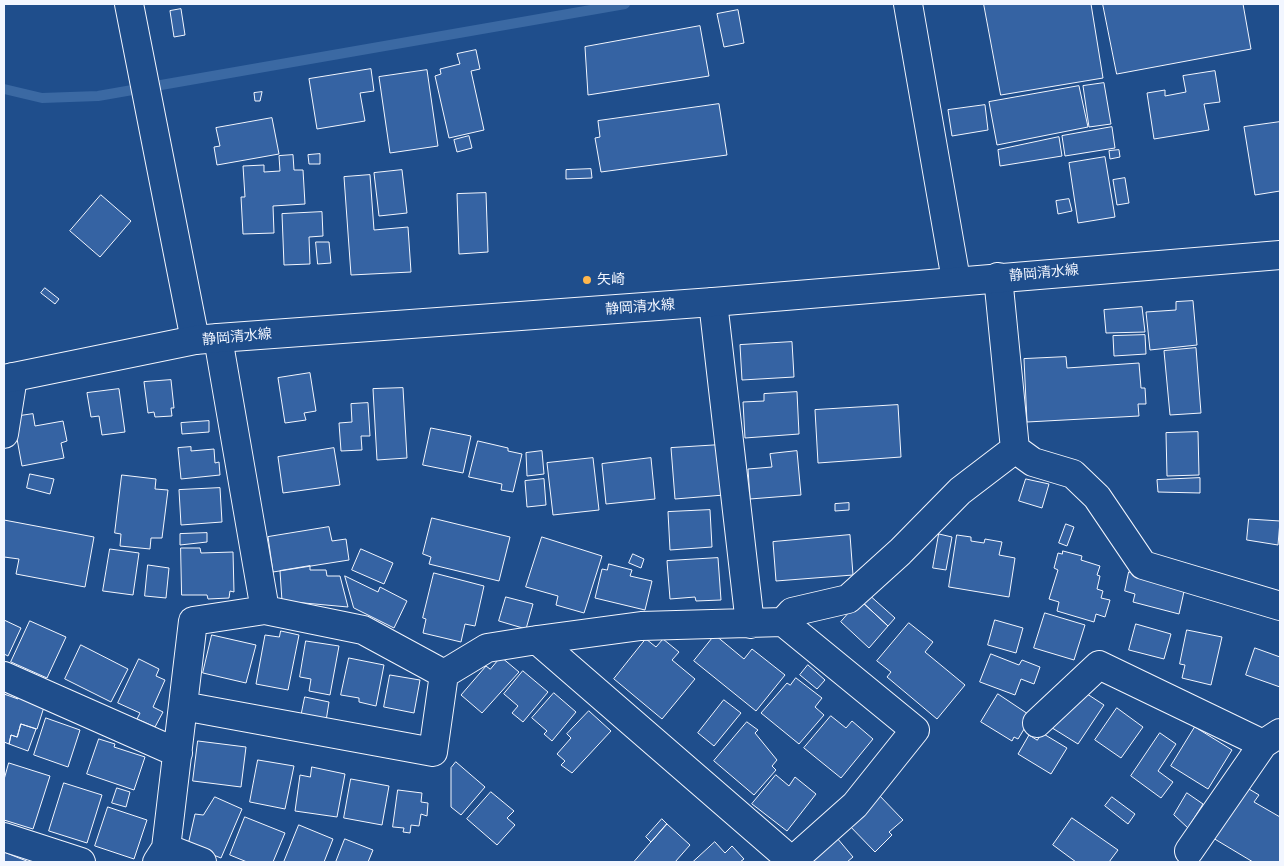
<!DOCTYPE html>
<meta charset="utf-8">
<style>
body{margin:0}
#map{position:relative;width:1284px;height:866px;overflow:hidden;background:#1f4e8c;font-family:Quicksand,sans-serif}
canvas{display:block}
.frame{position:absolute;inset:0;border:5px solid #f2f6ff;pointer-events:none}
</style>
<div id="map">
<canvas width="1284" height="866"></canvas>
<div class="frame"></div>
</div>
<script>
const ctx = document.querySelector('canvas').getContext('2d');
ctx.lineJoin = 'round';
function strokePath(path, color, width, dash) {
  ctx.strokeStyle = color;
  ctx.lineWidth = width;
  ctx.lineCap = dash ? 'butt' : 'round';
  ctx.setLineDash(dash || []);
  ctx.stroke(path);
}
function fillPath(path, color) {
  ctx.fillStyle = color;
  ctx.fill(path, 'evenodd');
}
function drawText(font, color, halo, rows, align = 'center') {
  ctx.font = font + ' Quicksand,"Noto Sans JP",sans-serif';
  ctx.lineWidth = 4;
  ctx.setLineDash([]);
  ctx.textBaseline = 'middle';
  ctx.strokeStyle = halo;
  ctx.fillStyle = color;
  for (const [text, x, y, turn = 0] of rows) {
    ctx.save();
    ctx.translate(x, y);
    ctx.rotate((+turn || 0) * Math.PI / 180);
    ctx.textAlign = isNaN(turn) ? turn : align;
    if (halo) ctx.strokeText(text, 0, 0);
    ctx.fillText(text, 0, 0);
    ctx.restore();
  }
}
strokePath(new Path2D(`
 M4,89L42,98L98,96L625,4`), '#3b69a3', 10);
const building = new Path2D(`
 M984,4H1091L1103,78L1001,95Z
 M1103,4H1243L1251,49L1117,74Z
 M181,9L185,35L174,37L170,11Z
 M738,10L744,43L724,47L717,14Z
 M700,26L709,76L588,95L585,47Z
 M476,50L480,69L471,71L484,130L449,138L435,76L441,74L440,69L460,64L457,54Z
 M371,69L374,91L360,93L365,121L317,129L309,79Z
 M427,70L438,146L390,153L379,77Z
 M1215,71L1220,102L1204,104L1209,130L1154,139L1147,93L1165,90V96L1186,92L1183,76Z
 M1104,83L1111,124L1089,127L1083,86Z
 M1079,86L1088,127L997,145L989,102Z
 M262,92L260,101H255L254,93Z
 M719,104L727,155L601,172L595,138L600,137L598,121Z
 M985,105L988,130L952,136L948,110Z
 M272,118L279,154L217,165L214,147L220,146L216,128Z
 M1280,122V191L1255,195L1244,127Z
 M1112,127L1115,148L1065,156L1062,136Z
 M469,136L472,148L457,152L454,140Z
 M1059,137L1062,156L1000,166L998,150Z
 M1119,150L1120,157L1110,159L1109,151Z
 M320,154V164H309L308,155Z
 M293,155L294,170H303L305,204L273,206L274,233L243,234L241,197H245L243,166L264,165V172L280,171L279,156Z
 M1105,157L1115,217L1078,223L1069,163Z
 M591,169L592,178L566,179V170Z
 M402,170L407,213L379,216L374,173Z
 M370,175L374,230L408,227L411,272L351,275L344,177Z
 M1125,178L1129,203L1117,205L1113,180Z
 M486,193L488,252L459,254L457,194Z
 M101,195L131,221L100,257L70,231Z
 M1069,199L1072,211L1058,214L1056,201Z
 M322,212L323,236L309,237L310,264L284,265L282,214Z
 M316,242H329L331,263L318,264Z
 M45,288L59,299L55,304L41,293Z
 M1193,301L1197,345L1150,350L1146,312L1176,310V302Z
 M1142,307L1145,332L1106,333L1104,310Z
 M1145,335L1146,354L1114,356L1113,336Z
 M792,342L794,377L742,380L740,345Z
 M1196,348L1201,413L1170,415L1164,351Z
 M1066,357L1067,368L1139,363L1141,388H1145L1146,404H1138L1139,416L1027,422L1024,359Z
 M310,373L316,411L304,413L306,420L285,423L278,378Z
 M171,380L174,408H171L172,416L155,417L154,412L148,413L144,382Z
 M403,388L407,458L377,460L373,389Z
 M119,389L125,432L102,435L99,416L91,417L87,393Z
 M797,392L799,434L745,438L743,402L764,401V394Z
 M368,403L370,436H361L362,450L341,451L339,423L352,422L351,404Z
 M898,405L901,457L818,463L815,410Z
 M33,414L35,426L63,421L67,441L61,443L64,458L22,466L13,417Z
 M209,421V432L182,434L181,423Z
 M431,428L471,436L463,473L423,465Z
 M1198,432L1199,475L1167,476L1166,433Z
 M478,441L508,448V451L522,454L513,492L501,490L502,484L469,477Z
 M720,445L724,495L675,499L671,448Z
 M191,447V451L214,449L215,463L219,462L220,475L181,479L178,448Z
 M334,448L340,485L283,493L278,457Z
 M542,451L544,474L527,476L526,453Z
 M797,451L801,495L750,499L748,469L772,467L770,454Z
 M593,458L599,510L553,515L547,463Z
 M651,458L655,499L606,504L602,464Z
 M30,474L54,479L50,494L27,488Z
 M122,475L156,479L155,489L168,490L162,538H151L150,549L120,546L121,534L115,533Z
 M1200,478V493L1158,492L1157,480Z
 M544,479L546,505L527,507L525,481Z
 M1026,479L1049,484L1042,508L1019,501Z
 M220,488L222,522L181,525L179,490Z
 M849,503V510L835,511V504Z
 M710,510L712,547L670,550L668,512Z
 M432,518L510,537L499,581L429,564L431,557L423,554Z
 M1249,519L1280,521L1278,545L1247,540Z
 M4,520L94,537L85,587L16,574L19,559L4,557Z
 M1066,524L1074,527L1067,546L1059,543Z
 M329,527L332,541L346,539L349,560L273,572L268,537Z
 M207,533V542L180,545V534Z
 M939,534L952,537L946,570L933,568Z
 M850,535L853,575L776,581L773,542Z
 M957,535L971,537V541L984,543L985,539L1002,542L999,555L1015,558L1009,597L949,587Z
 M542,537L602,556L584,613L556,605L558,596L526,587Z
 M181,548H200L201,553L233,552L234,592L230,591L229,598L208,599L207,595H182Z
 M110,549L139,553L133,595L103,591Z
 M361,549L393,563L384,584L352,570Z
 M1063,551L1082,556L1081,560L1100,566L1097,575L1100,576L1097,589L1103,591L1101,598L1110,600L1105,617L1096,614L1094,622L1057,611L1059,602L1049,599L1058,570L1054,568L1058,553L1062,554Z
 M633,554L644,559L641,568L629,563Z
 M718,558L721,600L696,601L695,597L670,599L667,561Z
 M609,564L632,570L630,576L652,581L645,610L595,598L602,569L607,570Z
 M148,565L169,568L166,598L145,596Z
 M310,566V570H326L327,576H340L348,607L282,601L280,571Z
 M1129,572L1185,587L1179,614L1133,602L1135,594L1125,591Z
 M434,573L484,586L475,626L465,624L461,642L423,633L426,619L423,618Z
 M345,576L378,592L380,587L407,601L394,628L354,608Z
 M867,593L895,618L888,626L860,600Z
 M506,597L533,604L526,629L499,621Z
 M860,600L888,626L869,648L841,622Z
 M1045,613L1085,625L1074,660L1034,648Z
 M4,620L21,628L8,656L4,654Z
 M995,620L1023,628L1016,653L988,645Z
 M30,621L66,637L47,678L11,662Z
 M909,623L933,642L925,652L965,685L937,719L887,677L891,672L877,661Z
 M1136,624L1171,634L1164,659L1129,650Z
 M1187,630L1222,637L1211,685L1182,678L1185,665L1180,664Z
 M281,631L299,635L288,690L256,684L265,635L279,637Z
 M212,635L256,645L246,683L203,673Z
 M715,635L744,659L752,649L785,675L756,711L694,661Z
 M646,639L656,647L663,639L679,652L672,660L695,679L662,719L614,679Z
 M306,641L339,646L330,695L309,691L311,679L300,677Z
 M81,645L128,669L111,702L65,679Z
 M1255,648L1280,657V687L1246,675Z
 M991,654L1019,665L1022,660L1040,667L1034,684L1021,679L1015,695L980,682Z
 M501,657L519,672L482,713L461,695L486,666L490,669Z
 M349,658L384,665L376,706L359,702V698L341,695Z
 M139,659L159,669L156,676L165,680L153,707L163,712L155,727L137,719L140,713L118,703Z
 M808,665L825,680L817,689L800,675Z
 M523,671L548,692L523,722L512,713L518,706L504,694Z
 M390,675L420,680L414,713L384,707Z
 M796,678L822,698L815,707L824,715L799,744L761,713L787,683L790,685Z
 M1078,688L1104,705L1078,744L1049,726Z
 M554,693L576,712L552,741L544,734L547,731L532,718Z
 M4,694L18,699L20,694L44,707L37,729L21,724L17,737L11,735L9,744L4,742Z
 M998,694L1028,714L1029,721L1018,739L1014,737L1012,741L981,722Z
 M305,697L329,702L326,721L301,717Z
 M724,700L741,713L714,746L698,733Z
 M1117,708L1143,727L1121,758L1095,740Z
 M589,711L611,731L572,773L561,765L565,761L557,754L571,738L567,734Z
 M831,716L846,728L852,721L873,739L841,778L804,748Z
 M46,718L80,730L68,767L34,755Z
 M747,722L758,730L755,733L777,760L772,766L776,770L754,795L714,761Z
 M21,724L36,729L28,751L9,744L11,735L17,737Z
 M1195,727L1232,750L1208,789L1171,766Z
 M1042,733L1067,748L1051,774L1018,754L1029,735L1037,740Z
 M1160,733L1176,744L1158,771L1173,782L1161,798L1131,776Z
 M99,739L115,744L114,747L145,757L134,790L87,774Z
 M198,741L246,747L241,787L193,781Z
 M258,760L294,766L285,809L250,802Z
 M456,762L485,787L461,815L451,807V768Z
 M9,763L50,776L33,829L4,820V780Z
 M312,767L345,774L337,817L295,811L300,775L310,777Z
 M776,775L789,786L795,777L816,794L787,831L752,804Z
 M351,779L389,786L382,825L344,818Z
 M64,783L102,795L87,843L49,831Z
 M1244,786L1259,795L1254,802L1280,817V862H1253L1213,838Z
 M117,788L130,792L126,807L112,803Z
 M398,790L422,793L421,802L428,803L427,816L421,814L419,826L411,825L410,833L403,832L404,828L393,827Z
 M491,792L514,811L507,818L515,825L497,845L467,819Z
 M877,793L903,820L889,832L892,835L875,852L846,822Z
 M1187,793L1203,804L1188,828L1174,815Z
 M215,797L242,809L221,858L188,845L195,814L203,815Z
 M1112,797L1135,814L1128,824L1105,806Z
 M108,807L147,820L134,859L95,846Z
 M245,817L285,833L273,862H247L230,855Z
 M1072,818L1118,850L1109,862H1076L1053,845Z
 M662,819L667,824L651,842L646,837Z
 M667,824L690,845L675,862H636L635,861Z
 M299,825L333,839L324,862H284Z
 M837,838L853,857L847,862H812Z
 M345,839L373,850L368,862H336Z
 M715,842L725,853L732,846L744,859L740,862H693Z
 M4,852L29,862H4Z`);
fillPath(building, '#3563a3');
strokePath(building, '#f2f6ff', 1);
const street = new Path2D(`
 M908,4L956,280
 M998,277L1015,449L1033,462L1073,474L1097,497L1143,565L1280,606
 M713,302L750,624
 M218,338L265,610
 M4,434L13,377
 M783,622L792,612L848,599L900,552L960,491L1015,449
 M537,640L792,861
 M4,676L178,753
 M183,706L433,752L444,674
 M1037,723L1099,665L1263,744
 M4,837L81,862
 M166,848L202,862
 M1189,851L1263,744L1280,733
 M157,862L166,848L193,621L265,610L363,630L444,674L487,648L537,640L641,626L783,622L915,730L855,805L791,862`);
const secondary = new Path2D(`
 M129,4L195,340`);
const primary = new Path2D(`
 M4,379L195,340L218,338L713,302L1280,255`);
strokePath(street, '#f2f6ff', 30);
strokePath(secondary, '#f2f6ff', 30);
strokePath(primary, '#f2f6ff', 30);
strokePath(street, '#1f4e8c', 28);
strokePath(secondary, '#1f4e8c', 28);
strokePath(primary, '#1f4e8c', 28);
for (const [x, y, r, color] of [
 [587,280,5,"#ffb74d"]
]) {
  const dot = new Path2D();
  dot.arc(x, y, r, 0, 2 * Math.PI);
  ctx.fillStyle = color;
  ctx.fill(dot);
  strokePath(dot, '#1f4e8c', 2);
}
drawText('14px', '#f2f6ff', '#1f4e8c', [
 ["静岡清水線",1044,273,-5],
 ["静岡清水線",640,307,-4],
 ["静岡清水線",237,337,-5]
]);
drawText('14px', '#f2f6ff', '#1f4e8c', [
 ["矢崎",597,280]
], 'left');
</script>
